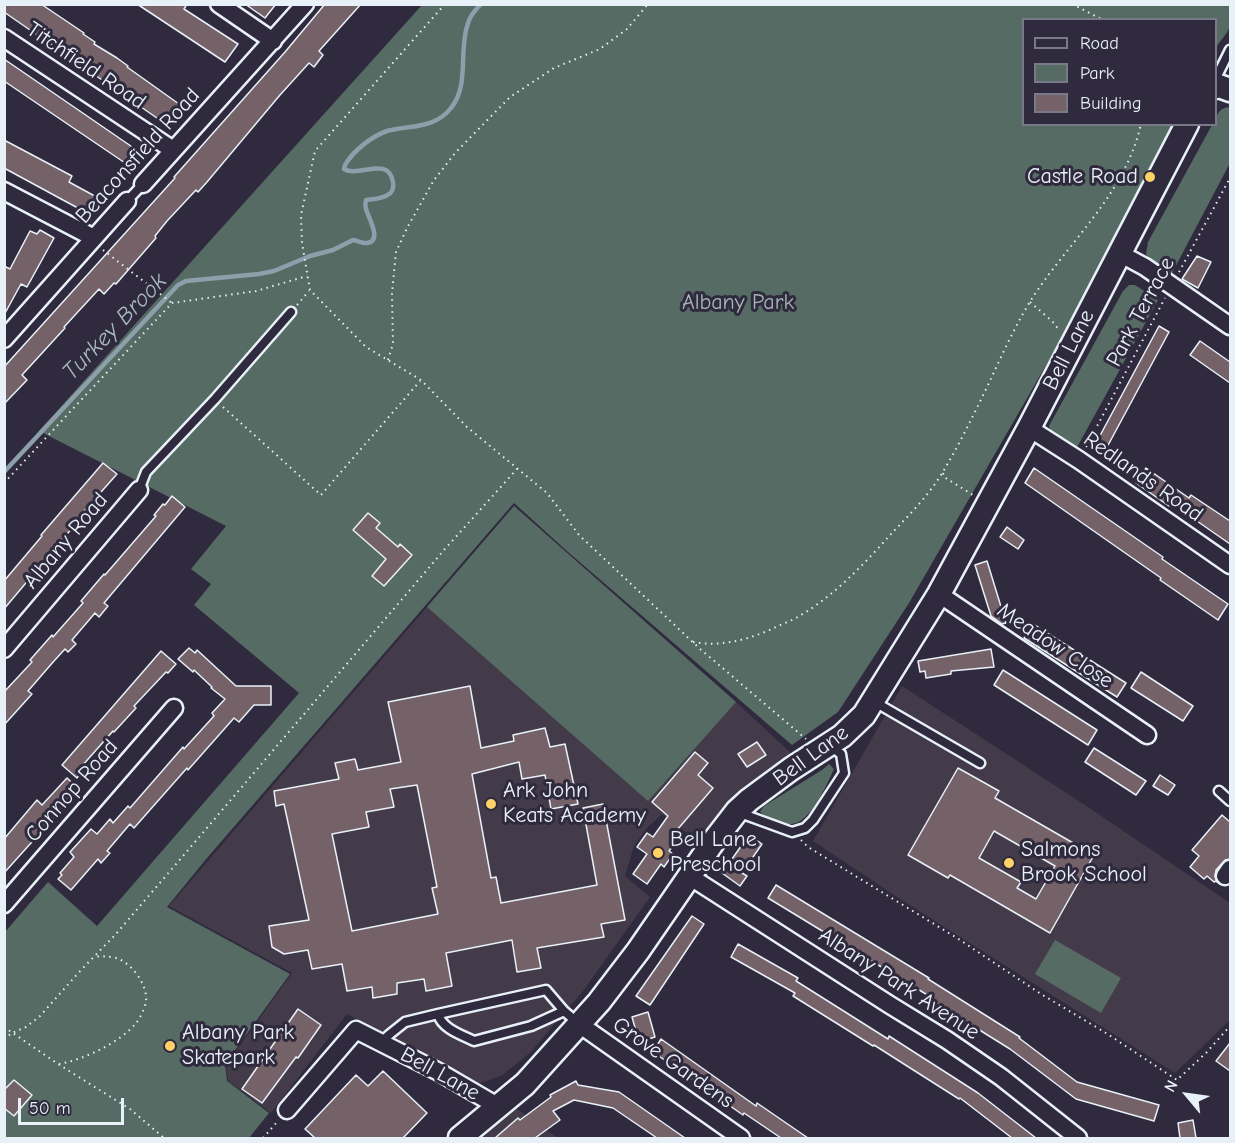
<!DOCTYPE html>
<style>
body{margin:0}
#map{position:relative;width:1235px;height:1143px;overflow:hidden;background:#2f2a3d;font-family:"Comic Neue",sans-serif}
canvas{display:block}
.frame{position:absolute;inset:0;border:6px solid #e8f1f8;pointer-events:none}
.legend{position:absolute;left:1022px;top:18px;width:195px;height:108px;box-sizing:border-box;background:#2f2a3d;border:2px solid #797a88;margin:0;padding:8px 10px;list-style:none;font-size:18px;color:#e8f1f8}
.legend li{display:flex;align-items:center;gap:12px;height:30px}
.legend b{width:30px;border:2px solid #797a88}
.north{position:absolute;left:1157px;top:1065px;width:60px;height:60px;-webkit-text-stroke:4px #2f2a3d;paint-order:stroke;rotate:299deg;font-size:16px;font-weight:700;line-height:24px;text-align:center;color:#e8f1f8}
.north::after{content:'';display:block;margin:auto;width:21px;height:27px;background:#e8f1f8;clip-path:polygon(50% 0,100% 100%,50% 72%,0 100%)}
.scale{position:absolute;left:18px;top:1098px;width:106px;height:27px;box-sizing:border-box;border:3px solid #e8f1f8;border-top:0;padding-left:8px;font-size:18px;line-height:21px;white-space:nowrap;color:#e8f1f8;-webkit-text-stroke:4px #2f2a3d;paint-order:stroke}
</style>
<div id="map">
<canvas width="1235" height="1143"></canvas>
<div class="frame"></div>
<ul class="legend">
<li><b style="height:8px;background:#2f2a3d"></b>Road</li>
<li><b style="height:16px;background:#576b65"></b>Park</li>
<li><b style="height:16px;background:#756269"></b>Building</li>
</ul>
<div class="north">N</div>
<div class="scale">50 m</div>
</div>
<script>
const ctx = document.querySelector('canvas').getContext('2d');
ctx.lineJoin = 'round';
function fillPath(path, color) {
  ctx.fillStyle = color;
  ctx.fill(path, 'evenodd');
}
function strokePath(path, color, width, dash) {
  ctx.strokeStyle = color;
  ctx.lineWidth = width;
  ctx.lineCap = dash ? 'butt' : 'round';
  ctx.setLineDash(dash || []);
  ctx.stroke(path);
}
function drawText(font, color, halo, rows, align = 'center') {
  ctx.font = font + ' "Comic Neue",sans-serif';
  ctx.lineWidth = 6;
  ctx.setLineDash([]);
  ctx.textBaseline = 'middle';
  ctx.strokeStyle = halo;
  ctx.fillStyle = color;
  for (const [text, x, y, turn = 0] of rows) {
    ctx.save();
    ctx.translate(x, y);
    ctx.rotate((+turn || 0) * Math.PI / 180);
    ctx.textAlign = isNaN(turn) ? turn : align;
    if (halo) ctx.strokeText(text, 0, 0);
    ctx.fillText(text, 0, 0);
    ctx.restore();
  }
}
fillPath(new Path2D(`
 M514,506L736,702L792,754L735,794L696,840L662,814L646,829L634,846L625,876L650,897L583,991L530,1053L501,1076L472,1086L405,1046L347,1014L271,1113L228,1081L226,1065L292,973L169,906Z
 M902,686L1088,807L1230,903V1020L1175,1073L897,897L813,841Z
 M514,1107L558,1138H483Z`), '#443b4a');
fillPath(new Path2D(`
 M422,5H1230C1230,15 1233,27 1225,35C1222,40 1218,43 1216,48V20H1024V124L1173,125L1160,147L1109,256L909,603L838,712L792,745L568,552L514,503L207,858L167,907L290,974L225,1064L227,1081L269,1113L249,1138H5V932L48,882L97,926L299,693L194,605L211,584L191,569L226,526L39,431Z
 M1228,107L1230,109V163L1171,275L1149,259L1146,254L1148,242L1212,125L1216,124C1216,115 1218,109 1228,107Z
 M1129,285H1135L1158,300L1075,451L1052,436L1049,426L1123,291Z
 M514,506L736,702L648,801L427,607Z
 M829,764L834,769C827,784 810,824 791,824C781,825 768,818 760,812L764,806L822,770Z
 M1055,940L1121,978L1101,1013L1035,974Z`), '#576b65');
strokePath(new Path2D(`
 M4,472L178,285L186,281L259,274L274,271L310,256L333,250L353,240C357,240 363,244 367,243C383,241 368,217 366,209C365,206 365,204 366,200C373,199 383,199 389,194C393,192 394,186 393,182C388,155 359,178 344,169L345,165C353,151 372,136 387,131C410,125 435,129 451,108C470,85 458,50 468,23C470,16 475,10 481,4`), '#8c9faa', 4.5);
const building = new Path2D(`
 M4,4H41L84,33L83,34L95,42L94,44L117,58L128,66L127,67L179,104L175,110L177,111L167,125L4,12Z
 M137,4H187L184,9L238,44L225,62Z
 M245,4H276L265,18Z
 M325,4H361L319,51L323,55L314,67L309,63L280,95L207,182L198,192L196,190L167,221L155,236L156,238L116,284L114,283L104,294L99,289L64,327L65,328L22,375L27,380L4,404V367L175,178L174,177L285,52Z
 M4,59L141,153L131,167L4,81Z
 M4,140L72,176L69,182L102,200L94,211L87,213L4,168Z
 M40,230L54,238L27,287L21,284L4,315V266L10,269L30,231L37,234Z
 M1197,256L1211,262L1198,288L1182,279Z
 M1159,326L1169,332L1106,449L1096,443Z
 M1200,341L1230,362V383L1190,355Z
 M103,463L117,474L71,526L73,527L4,609V581L42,536L41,535Z
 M1034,468L1163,557L1162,559L1228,604L1218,620L1160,580L1161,578L1025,483Z
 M1146,468L1189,498L1191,495L1230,521V544L1171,503L1169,506L1136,483Z
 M172,496L185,507L104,603L108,606L99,617L95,613L72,640L76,644L68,652L65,649L54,661L28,691L32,694L4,725V692L32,662L30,660L52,635L53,637L83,603L81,601L104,574L105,575L156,516L154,515L163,504L165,505Z
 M368,513L380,523L376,528L398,547L400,544L412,555L384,586L372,576L386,559L353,530Z
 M1007,527L1024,540L1018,549L1000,537Z
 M987,561L1006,623L1002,624L991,616L975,565Z
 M1033,624L1126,683L1117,697L1024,638Z
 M189,648L195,653L197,650L236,686H271V705H254L239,722L234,718L188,770L187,768L134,828L130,824L107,851L110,853L101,863L98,859L71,890L58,879L62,875L60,873L74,857L70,852L91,829L97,834L110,819L113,823L128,806L130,808L183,747L184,749L214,716L212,713L225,699L211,688L212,687L194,670L193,672L178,659Z
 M991,649L994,667L951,671V674L926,678L925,671L920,672L918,661Z
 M161,651L176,664L168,673L166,672L134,706L136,708L114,732L113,731L82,766L84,768L77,778L62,765Z
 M1003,670L1097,730L1088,745L994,685Z
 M1141,672L1193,706L1183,721L1131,688Z
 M470,686L481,748L514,741L513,735L545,728L550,747L565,744L578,804L551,809L545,775L522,779L519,762L472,774L491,878L496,877L501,903L597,885L583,808L603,804L625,920L601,924L604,937L537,948L541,968L517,972L512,940L446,953L452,986L426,991L424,979L397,983V994L373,998L372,987L347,991L342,964L312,969L308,950L284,954L272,947L269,926L309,920L284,804L276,806L274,791L339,779L335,763L355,759L358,770L401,762L388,702ZM417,785L437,887L432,888L438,914L352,931L332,834L369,827L366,812L394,807L390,789Z
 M757,742L766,755L747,767L738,754Z
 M1094,748L1146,781L1136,795L1085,762Z
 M695,752L708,763L698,775L713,788L677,830L682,833L669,851L673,854L664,867L661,864L647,884L633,874L647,854L637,847L647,833L653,837L668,816L652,802Z
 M958,768L999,791L995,798L1094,855L1050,933L950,875L948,878L908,855ZM994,831L1055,866L1036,899L1017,888L1021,882L979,858Z
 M1160,775L1175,785L1168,795L1153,786Z
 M67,778L78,788L57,812L58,813L4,873V839L37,800L42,805Z
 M1222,815L1230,822V859L1225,860L1216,870L1215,876L1217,882L1216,881L1214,882L1207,876L1204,879L1190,867L1199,856L1192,850Z
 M749,835L762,844L742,873L747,876L740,886L722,873Z
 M776,885L929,978L928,979L1020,1037L1019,1038L1077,1082L1159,1105L1154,1121L1076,1099L1010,1049L928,998L929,996L916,988L768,898Z
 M692,916L704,924L650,1005L636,996Z
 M738,944L798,978L796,981L888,1039L889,1036L978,1093L1036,1138H1012L960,1098L959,1099L874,1045L873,1046L793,996L795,993L731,957Z
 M298,1009L321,1025L298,1058L296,1057L262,1103L242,1089Z
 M648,1012L655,1037L639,1042L632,1017Z
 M661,1039L756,1106L757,1103L808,1138H781L744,1113L743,1115L653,1052Z
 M1230,1043V1071L1216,1061Z
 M383,1071L427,1113L403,1138H315L305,1129L356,1075L368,1086Z
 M14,1080L32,1095L14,1116L4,1108V1090Z
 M576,1081L578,1085L619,1092L685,1138H657L613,1108L574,1100L553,1111L560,1120L535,1138H495L518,1118L520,1120L551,1097L550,1095Z
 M1193,1120L1196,1138H1180L1178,1123Z`);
fillPath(building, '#756269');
strokePath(building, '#e8f1f8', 1.5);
const lane = new Path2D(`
 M1216,78L1230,50
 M127,201L143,184
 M139,490L146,472L215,399L291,312
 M873,701L980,763
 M1219,791L1230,801
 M740,813L792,832L805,828L813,820L844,773L841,754L829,745
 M564,1011L531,1026L474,1041C462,1035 442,1029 438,1014L546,990L564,1011L579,1024
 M381,1042L390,1034L405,1022L438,1014`);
const street = new Path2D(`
 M219,4L273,41
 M4,38L173,150
 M143,184L305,4
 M4,191L94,238
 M1119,253L1145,267L1230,326
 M4,339L127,201
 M1029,428L1079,460L1230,565
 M939,594L1147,735
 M4,649L139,490
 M689,876L890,1005L947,1040L1001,1077L1078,1138
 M1225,876L1230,869
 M4,904L174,708
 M579,1024L741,1138
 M287,1110L356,1030L439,1072L499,1107`);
const secondary = new Path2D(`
 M1216,87L1219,86L1230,90
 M460,1138L525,1084L599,1002L638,951L713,842L737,811L749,800L791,769L842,736L864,715L939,594L1029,428L1187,124`);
strokePath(lane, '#e8f1f8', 13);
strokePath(street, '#e8f1f8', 21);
strokePath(secondary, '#e8f1f8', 27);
strokePath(new Path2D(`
 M445,4L315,151L301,215L302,243L310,290L366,347L421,380L467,427L547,493L579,535L699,648L806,739
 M1072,4L1103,20
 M103,250L172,303
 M1179,272L1230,178
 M1030,302L1052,321L1060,331
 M297,305L309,291
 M388,360L393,344L392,293L396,252L407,228L434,180L456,152L510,97L554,68L600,49L627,29L648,4
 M223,407L321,495L420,381
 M1086,447L1165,298
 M943,473L944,477L973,495
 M4,483L82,399L172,303L256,291L307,276
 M693,642C720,647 747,640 772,629C781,624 792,621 801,615C835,595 865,563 892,533C910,514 930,494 944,470C960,443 974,414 988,385C1001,357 1014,328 1031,300C1068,242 1125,195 1141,124
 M801,840L808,847L957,938L1041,994L1106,1033L1177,1080L1206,1053L1230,1026
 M4,1027L58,1064L130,1109L164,1138
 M4,1039L12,1033L26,1027L40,1016L81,970L115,935L177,863L444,550L517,469
 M59,1064C83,1060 121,1042 136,1023C140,1019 145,1007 146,1002C148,985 132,963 116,958C108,956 101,956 93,957
 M263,1138L277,1122`), '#e8f1f8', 2, [1.5, 4.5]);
strokePath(lane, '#2f2a3d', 8);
strokePath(street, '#2f2a3d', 16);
strokePath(secondary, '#2f2a3d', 22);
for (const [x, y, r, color] of [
 [1150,177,6,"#ffd166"],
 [491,804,6,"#ffd166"],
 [658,853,6,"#ffd166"],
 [1009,863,6,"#ffd166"],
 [170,1046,6,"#ffd166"]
]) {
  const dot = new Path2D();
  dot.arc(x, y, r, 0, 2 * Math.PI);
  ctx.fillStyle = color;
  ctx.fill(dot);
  strokePath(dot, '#2f2a3d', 2);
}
drawText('22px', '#e8f1f8', '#2f2a3d', [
 ["Titchfield Road",86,66,34],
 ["Beaconsfield Road",138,156,-48],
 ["Park Terrace",1141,312,-62],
 ["Bell Lane",1069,350,-63],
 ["Redlands Road",1143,477,35],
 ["Albany Road",66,541,-50],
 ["Meadow Close",1055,646,34],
 ["Bell Lane",811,756,-36],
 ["Connop Road",72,791,-49],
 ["Albany Park Avenue",899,984,33],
 ["Grove Gardens",673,1063,35],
 ["Bell Lane",440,1074,29]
]);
drawText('22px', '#e8f1f8', '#2f2a3d', [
 ["Castle Road",1138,177,"right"],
 ["Ark John",503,791],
 ["Keats Academy",503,816],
 ["Bell Lane",670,840],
 ["Preschool",670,865],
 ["Salmons",1021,850],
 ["Brook School",1021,875],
 ["Albany Park",182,1033],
 ["Skatepark",182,1058]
], 'left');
drawText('22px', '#a7b5b6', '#2f2a3d', [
 ["Albany Park",738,303]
]);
drawText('italic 24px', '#aabac4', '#2f2a3d', [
 ["Turkey Brook",115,327,-46]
]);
</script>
